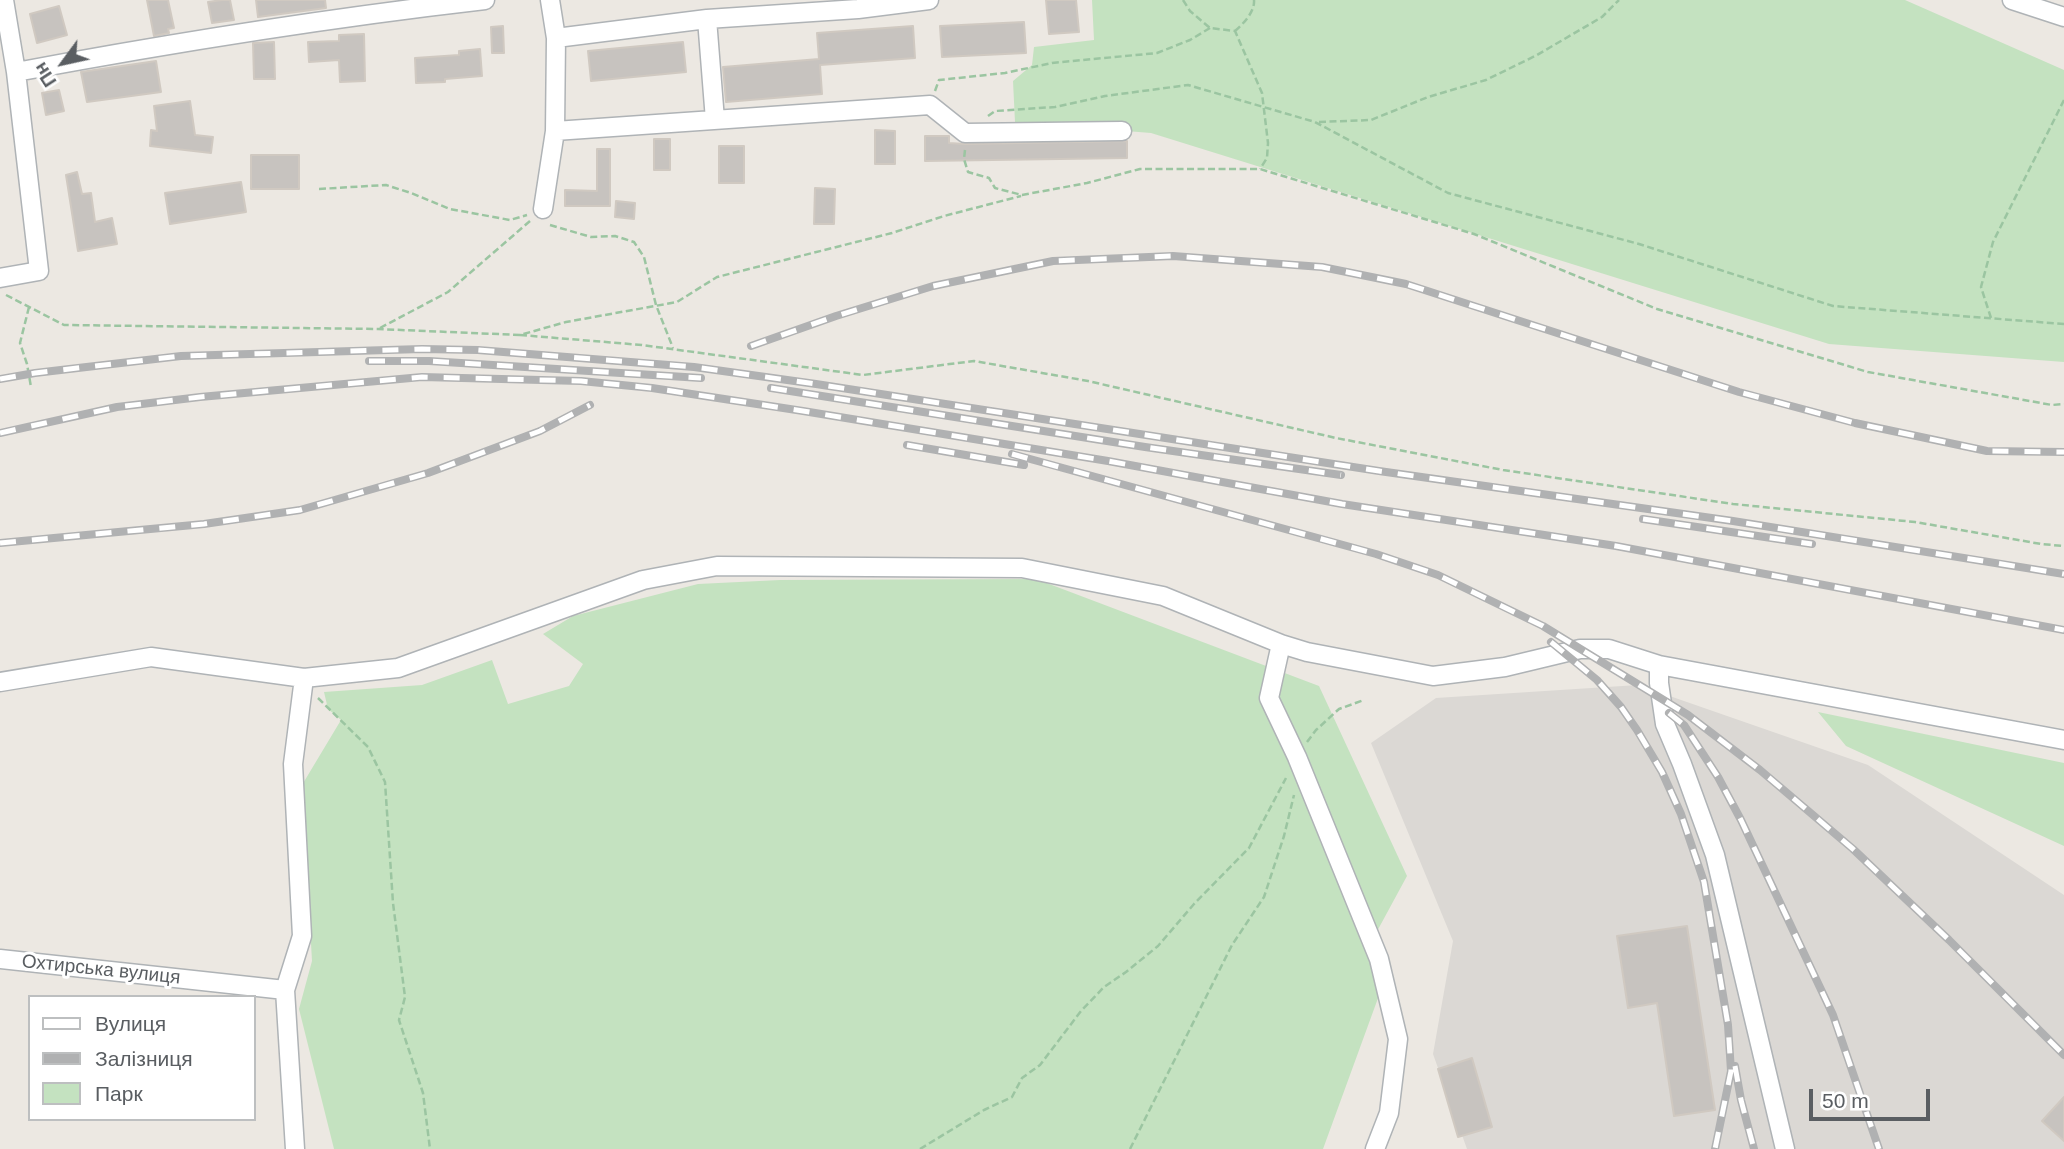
<!DOCTYPE html>
<meta charset="utf-8">
<style>
body{margin:0}
#map{position:relative;width:2064px;height:1149px;overflow:hidden;background:#ece8e2;font-family:Helvetica,sans-serif}
canvas{display:block}
.legend{position:absolute;left:28px;top:995px;width:228px;height:126px;box-sizing:border-box;background:#fff;border:2px solid #bdbfc0;margin:0;padding:9px 12px;list-style:none;font-size:21px;color:#5a5e62}
.legend li{display:flex;align-items:center;gap:14px;height:35px}
.legend b{width:35px;border:2px solid #bdbfc0}
.north{position:absolute;left:28px;top:28px;width:70px;height:70px;-webkit-text-stroke:5px #fff;paint-order:stroke;rotate:237deg;font-size:19px;font-weight:700;line-height:28px;text-align:center;color:#5a5e62}
.north::after{content:'';display:block;margin:auto;width:24px;height:32px;background:#5a5e62;clip-path:polygon(50% 0,100% 100%,50% 72%,0 100%)}
.scale{position:absolute;left:1809px;top:1089px;width:121px;height:32px;box-sizing:border-box;border:4px solid #5a5e62;border-top:0;padding-left:9px;font-size:21px;line-height:24px;white-space:nowrap;color:#5a5e62;-webkit-text-stroke:5px #fff;paint-order:stroke}
</style>
<div id="map">
<canvas width="2064" height="1149"></canvas>
<ul class="legend">
<li><b style="height:9px;background:#fff"></b>Вулиця</li>
<li><b style="height:9px;background:#b0b1b2"></b>Залізниця</li>
<li><b style="height:19px;background:#c4e2c0"></b>Парк</li>
</ul>
<div class="north">Пн</div>
<div class="scale">50 m</div>
</div>
<script>
const ctx = document.querySelector('canvas').getContext('2d');
ctx.lineJoin = 'round';
function fillPath(path, color) {
  ctx.fillStyle = color;
  ctx.fill(path, 'evenodd');
}
function strokePath(path, color, width, dash) {
  ctx.strokeStyle = color;
  ctx.lineWidth = width;
  ctx.lineCap = dash ? 'butt' : 'round';
  ctx.setLineDash(dash || []);
  ctx.stroke(path);
}
function drawText(font, color, halo, rows, align = 'center') {
  ctx.font = font + ' Helvetica,sans-serif';
  ctx.lineWidth = 6;
  ctx.setLineDash([]);
  ctx.textBaseline = 'middle';
  ctx.strokeStyle = halo;
  ctx.fillStyle = color;
  for (const [text, x, y, turn = 0] of rows) {
    ctx.save();
    ctx.translate(x, y);
    ctx.rotate((+turn || 0) * Math.PI / 180);
    ctx.textAlign = isNaN(turn) ? turn : align;
    if (halo) ctx.strokeText(text, 0, 0);
    ctx.fillText(text, 0, 0);
    ctx.restore();
  }
}
fillPath(new Path2D(`
 M1638,685L1868,765L2064,895V1149H1467L1433,1054L1453,941L1371,743L1436,698Z`), '#dbd8d4');
fillPath(new Path2D(`
 M1092,0H1905L2064,70V362L1829,344L1151,133L1015,122L1013,81L1032,65L1034,47L1094,40Z
 M1036,579L1319,686L1407,876L1375,935L1389,968L1323,1149H334L299,1009L312,961L302,785L341,720L328,709L324,692L422,685L492,660L508,704L569,686L583,664L543,634L573,616L698,584L780,580Z
 M1818,712L2064,763V846L1846,746Z`), '#c4e2c0');
const building = new Path2D(`
 M147,0H168L174,28L168,29L169,33L154,36Z
 M222,0H230L234,20L212,23L208,2Z
 M256,0H325L326,8L258,17Z
 M1046,0H1076L1079,32L1049,34Z
 M59,6L67,35L37,43L30,14Z
 M1024,22L1026,53L942,57L940,26Z
 M503,26L504,53H492L491,27Z
 M913,26L915,58L820,65L822,94L726,102L723,67L819,59L817,33Z
 M364,34L365,81L340,82L339,60L309,62L308,42L339,41V35Z
 M274,42L275,79H254L253,43Z
 M683,42L686,72L591,81L588,51Z
 M480,49L482,76L445,79V82L416,83L415,58L459,55V51Z
 M156,61L161,92L87,102L81,72Z
 M59,90L64,111L46,115L42,93Z
 M190,101L195,135L213,137L211,153L150,146L151,130L157,131L154,106Z
 M875,130L895,131V164H875Z
 M925,136H949V143L965,144L1127,141V158L925,161Z
 M654,139H670V170H654Z
 M719,146H744V183H719Z
 M597,149H610V206H565V190L597,191Z
 M251,155H299V189H251Z
 M77,172L82,194L91,193L95,222L112,218L117,244L78,251L66,175Z
 M241,182L246,212L170,224L165,193Z
 M815,188L835,189L834,224H814Z
 M616,201L635,203L634,219L615,217Z
 M1687,926L1715,1110L1674,1116L1657,1003L1628,1008L1617,936Z
 M1472,1058L1492,1127L1458,1137L1438,1069Z
 M2064,1097V1141L2042,1121Z`);
fillPath(building, '#c7c3bf');
strokePath(building, '#d0c9c1', 2);
const minor = new Path2D(`
 M2012,0L2064,17
 M707,19L715,120
 M556,38L707,19L858,9L929,0
 M16,72C171,43 328,18 485,0
 M555,131L930,105L965,133L1122,131
 M543,209L555,131L556,38L550,0
 M0,278L39,271L16,72L4,0
 M1281,644L1269,698L1297,757L1379,959L1398,1039L1389,1113L1375,1149
 M1659,665V683L1665,724L1682,764L1715,855L1785,1149
 M0,682L151,657L304,678L398,668L643,580L717,566L1022,568L1163,596L1281,644L1307,652L1433,676L1505,667L1580,649H1609L1659,665L2064,740
 M0,959L285,990
 M295,1149L285,990L302,936L293,764L304,678`);
strokePath(minor, '#afb3b6', 21);
strokePath(new Path2D(`
 M1183,0L1190,11L1210,28L1235,31L1262,93L1268,143L1267,158L1260,169
 M1235,31C1243,24 1255,12 1254,0
 M935,91L939,80L1005,73L1052,63L1157,53L1190,40L1210,28
 M988,116L995,111L1055,107L1105,96L1188,85L1315,122L1448,193L1639,244L1833,306L2064,324
 M1319,122L1371,120L1428,97L1486,80L1537,55L1602,17L1619,0
 M965,150L964,159L968,172L989,178L995,188L1022,195L1087,183L1140,169H1260L1474,234L1657,309L1868,372L2052,405L2064,404
 M319,189L386,185L411,193L450,209L510,220L527,215
 M550,225L591,237L615,236L634,242L644,257L656,305L673,348
 M6,295L64,325L378,329L520,335L566,322L677,302L717,277L892,233L944,216L1021,196
 M29,307L20,343L27,364L31,387
 M1991,318L1981,287L1993,242L2064,100
 M380,328L448,292L530,221
 M520,335L642,345L863,375L974,361L1088,381L1336,438L1503,470L1733,504L1915,522L2041,544L2064,546
 M318,698L368,747L385,782L393,903L405,997L399,1020L423,1093L430,1149
 M1307,742L1316,730L1339,709L1364,700
 M920,1149L984,1110L1012,1097L1022,1078L1040,1065L1081,1011L1104,987L1126,972L1158,946L1194,904L1249,848L1286,778
 M1130,1149L1232,945L1264,897L1284,836L1294,795`), '#9bc5a1', 2.5, [7, 3.5]);
strokePath(minor, '#fff', 18);
const rail = new Path2D(`
 M751,346L836,316L933,286L1053,261L1173,256L1322,267L1406,284L1739,392L1855,423L1987,451L2064,452
 M369,361H429L701,378
 M0,379L35,373L181,356L422,349L478,350L694,367L816,384L1379,471L1733,521L2064,574
 M771,388L1145,447L1341,475
 M0,433L117,407L200,397L422,377L581,381L652,388L803,411L1108,461L1342,504L1616,546L2064,630
 M907,445L1024,465
 M1012,454L1376,554L1438,575L1543,626L1688,715L1760,770L1853,849L1949,940L2064,1055
 M1643,519L1812,544
 M0,543L204,524L300,510L428,473L540,431L590,405
 M1551,642L1597,680L1621,707L1637,730L1662,772L1681,814L1704,882L1728,1025L1731,1071L1715,1149
 M1669,713L1684,725L1718,777L1741,820L1833,1015L1879,1149
 M1735,1066L1741,1100L1754,1149`);
strokePath(rail, '#b0b1b2', 8);
strokePath(rail, '#fff', 5, [16]);
drawText('19px', '#5a5e62', '#fff', [
 ["Охтирська вулиця",101,970,6]
]);
</script>
